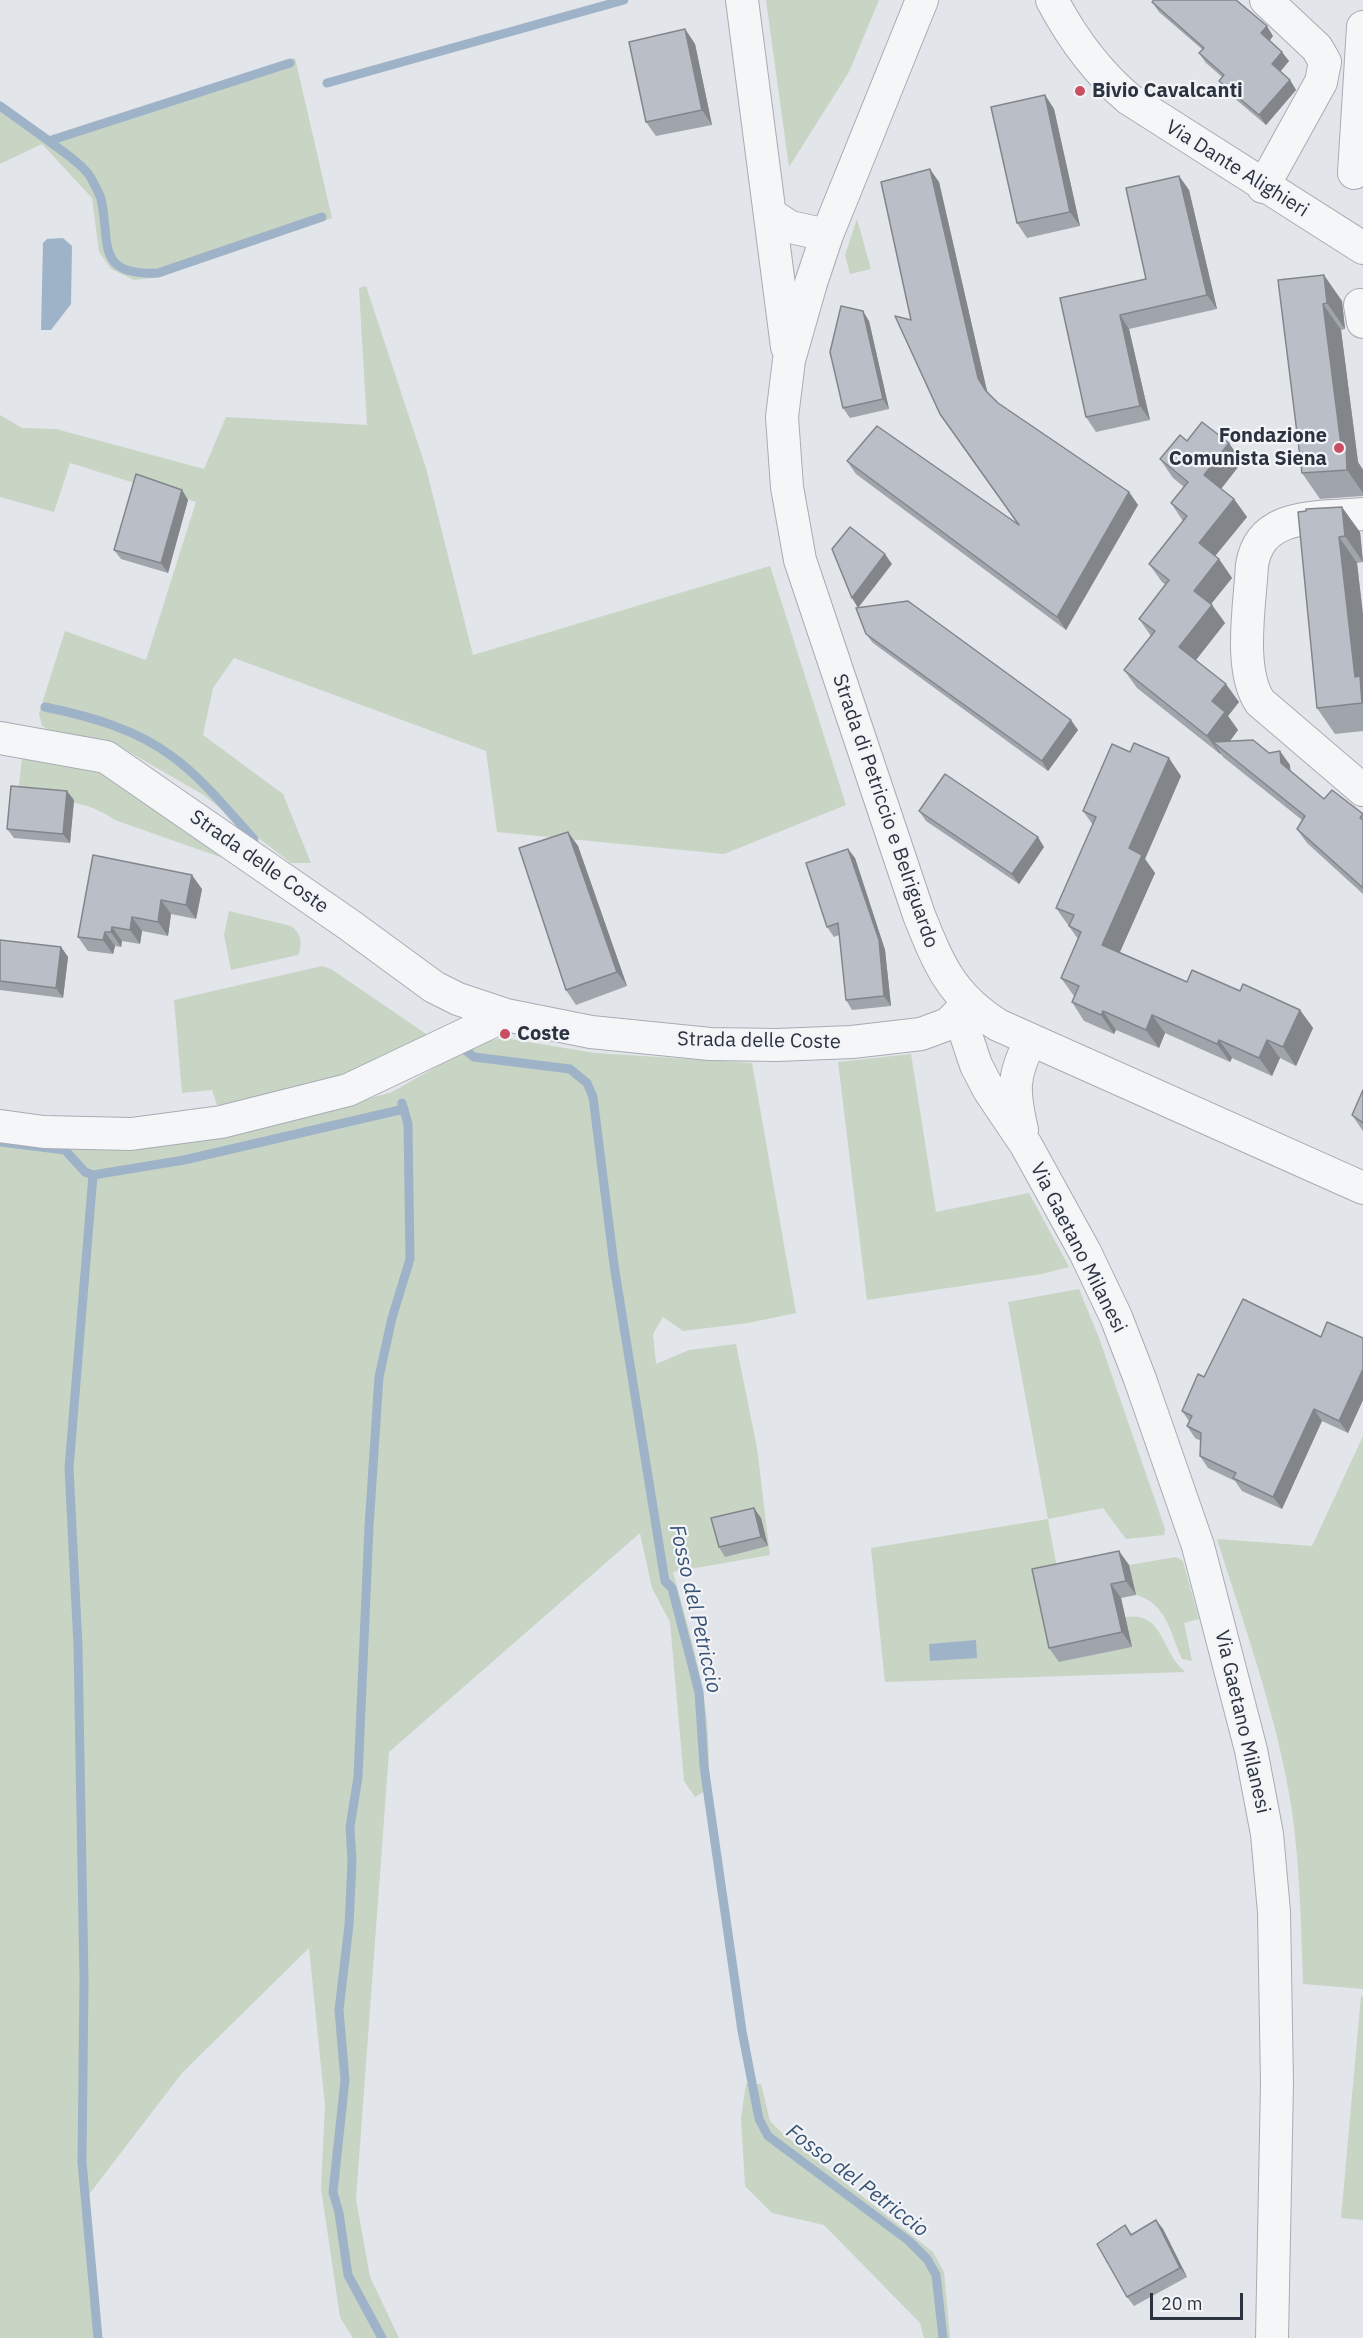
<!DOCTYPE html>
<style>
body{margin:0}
#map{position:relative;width:1363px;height:2338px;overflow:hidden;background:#e2e5ea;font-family:"IBM Plex Sans",sans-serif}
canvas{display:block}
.scale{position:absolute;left:1150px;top:2293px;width:93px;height:27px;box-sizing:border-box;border:3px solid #2b3341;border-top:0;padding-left:8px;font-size:18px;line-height:21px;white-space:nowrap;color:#2b3341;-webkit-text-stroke:4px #f2f4f7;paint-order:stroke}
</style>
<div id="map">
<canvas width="1363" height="2338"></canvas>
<div class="scale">20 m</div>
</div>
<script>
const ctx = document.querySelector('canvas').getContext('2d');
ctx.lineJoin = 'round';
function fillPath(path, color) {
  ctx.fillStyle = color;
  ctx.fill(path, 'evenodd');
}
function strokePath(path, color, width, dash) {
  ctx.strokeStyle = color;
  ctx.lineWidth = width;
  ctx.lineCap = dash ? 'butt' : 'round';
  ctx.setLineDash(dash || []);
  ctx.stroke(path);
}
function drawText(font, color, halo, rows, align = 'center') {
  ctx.font = font + ' "IBM Plex Sans",sans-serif';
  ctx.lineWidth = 4.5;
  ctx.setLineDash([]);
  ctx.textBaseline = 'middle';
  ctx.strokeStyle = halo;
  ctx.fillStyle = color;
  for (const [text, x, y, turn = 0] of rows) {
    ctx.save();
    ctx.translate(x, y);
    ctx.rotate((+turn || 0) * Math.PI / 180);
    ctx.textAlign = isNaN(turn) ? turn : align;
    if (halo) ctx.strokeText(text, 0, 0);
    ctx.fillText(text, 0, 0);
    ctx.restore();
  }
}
fillPath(new Path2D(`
 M766,0H879L849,72L789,167Z
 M295,58L332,218L160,277L134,280L111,269L99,252L92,198L42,144L0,164V101L49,136Z
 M857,219L871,269L850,274L845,255Z
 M366,286L426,468L473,655L770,566L846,805L724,854L497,832L486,751L234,658L213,688L203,735L283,794L311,863H291L202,794L119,746L55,733L42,726L39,713L65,631L146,660L196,502L70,463L54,512L0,497V415L22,428L56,429L204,469L226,417L367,425L359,288Z
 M22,758L73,766L112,777L217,851L220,857L115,820C85,799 53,799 18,795Z
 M229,911L291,926C301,933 303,944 298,955L231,970L224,935Z
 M322,966L331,969L432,1038L342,1079L219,1111L212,1090L182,1093L174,1000Z
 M504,1038L595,1053L752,1063L796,1313L748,1323L683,1331L663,1317L653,1334L656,1364L689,1350L736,1344L757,1448L770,1555L673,1572C693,1647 715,1710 707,1790L695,1797L684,1781L670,1622L652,1588L640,1533L389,1752L356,2199L370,2277L399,2338H353L340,2317L321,2188L325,2106L309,1948L182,2073L87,2197L102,2338H0V1138L218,1135L390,1093L481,1042Z
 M911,1054L936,1212L1029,1193L1069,1267L1042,1274L867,1300L838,1062Z
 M1079,1289L1099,1338L1165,1529L1164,1535L1126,1539L1103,1508L1048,1519L1059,1580V1662L1131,1647L1125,1617C1164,1611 1160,1650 1185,1672L885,1682L871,1548L1048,1519L1008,1302Z
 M1363,1436V1989L1303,1984C1301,1926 1300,1868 1292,1811C1278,1719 1245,1628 1217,1539L1312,1546Z
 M1176,1557L1183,1561L1199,1619L1184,1623L1192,1661L1182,1659C1170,1633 1167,1603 1136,1595L1129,1565Z
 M1361,1996L1363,1997V2220L1341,2218Z
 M746,2084H761L770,2121L783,2134L933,2252L944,2272L950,2338H924L920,2323L824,2225L772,2213L745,2186L741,2118Z`), '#c8d4c4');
fillPath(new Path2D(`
 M63,238L72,246L71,304L51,330H41L43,243L47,239Z
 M976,1640L977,1658L930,1661L929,1644Z`), '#9fb3c8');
strokePath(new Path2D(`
 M327,83L624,0
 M0,106L49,141L290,63
 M49,141C61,151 83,164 91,178C94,184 99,192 101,199C111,242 94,276 158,273L322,217
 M45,707C89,716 136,729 173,757C203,779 228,811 254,839
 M464,1049L474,1057L570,1069L587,1083L593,1097L614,1265L662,1563L665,1581L672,1588L699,1692L704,1766L742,2031L759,2119L768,2136L909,2241L927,2259L936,2275L943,2338
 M0,1142L65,1150L85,1172L93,1175
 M98,2338L82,2162L84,1980L78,1646L69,1468L93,1175L184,1160L404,1109
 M382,2338L348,2275L339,2213L333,2192L345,2080L339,2010L349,1925L352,1861L350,1827L358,1777L369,1527L379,1377L392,1318L410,1259L408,1124L402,1103`), '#9fb3c8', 9);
const minor = new Path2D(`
 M742,0L787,347
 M922,0L827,235L811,283L789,360L782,417L787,487L800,560L919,915C939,965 951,995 998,1025L1363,1188
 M1052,0C1072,38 1096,71 1129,99L1363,248
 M1354,173L1363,27
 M1263,187L1321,82L1325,62L1317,48L1266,0
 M770,214L790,227L827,235
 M1360,305L1363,322
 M1363,514C1320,519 1261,510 1252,565C1250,604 1238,669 1260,702L1363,790
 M0,738L106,757L348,924L434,987L458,999L506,1015L591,1032L710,1044L777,1045L852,1042L921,1034L948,1024L968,1004
 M968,1004L966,1035L976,1065L989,1090L1026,1145L1085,1252L1116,1317L1140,1379L1198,1546L1251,1750L1267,1834L1274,1912L1277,2083L1272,2338
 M0,1126L44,1132L131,1134L221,1122L348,1090L506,1015
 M1022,1130C1013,1092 1012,1075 1031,1040`);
strokePath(minor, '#a7acb4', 34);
strokePath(minor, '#f5f6f8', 32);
fillPath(new Path2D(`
 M1152,2L1273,36L1270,40L1289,61L1280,72L1290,80L1296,90L1266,125L1226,91L1219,81L1222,77L1206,63L1199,53L1203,50L1159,12Z
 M685,29L695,44L712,125L656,136L646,122Z
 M1045,95L1054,109L1080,226L1027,238L1017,223Z
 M1179,176L1189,190L1217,309L1129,329L1150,420L1096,432L1086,417L1060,298L1146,279Z
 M939,182L987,391L989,395L998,403L1129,492L1138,505L1066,630L856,474L847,461L1019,525L911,320Z
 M1278,280L1342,301L1345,329L1341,330L1358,462L1363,470V496L1320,499L1302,473Z
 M869,321L889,409L850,418L843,408Z
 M1187,441L1242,462L1221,489L1234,499L1247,517L1215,556L1219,559L1232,578L1211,604L1225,623L1196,660L1239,702L1228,716L1238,730L1230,741L1269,753L1290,765V771L1324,799L1363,814V894L1307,843L1297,829L1302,820L1223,757L1221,754H1220L1137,688L1124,670L1151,636L1139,619L1166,585L1162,582L1149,564L1183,521L1171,503L1184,487L1173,478L1160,459Z
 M182,490L188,500L168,573L121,559L114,550Z
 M1298,512L1360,532L1363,562L1357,563L1363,615V731L1335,734L1317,708Z
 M866,634L1078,730L1048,771L873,643Z
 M1181,776L1145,859L1155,873L1120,952L1187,982L1240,991L1300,1010L1313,1028L1296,1066L1280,1058L1272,1076L1232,1058L1230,1062L1165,1033L1159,1048L1116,1030L1114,1034L1084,1021L1072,1002L1074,996L1061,978L1078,939L1056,908L1093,825L1083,811Z
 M74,800L70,843L14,838L7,829Z
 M919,811L1044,847L1019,884L926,821Z
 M568,832L578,846L627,986L576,1005L566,990Z
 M848,849L855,858L885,950L891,1006L852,1010L846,1000L839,935L834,937L827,927Z
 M93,855L202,889L196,919L171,914L168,936L142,931L140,944L122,941L121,947L115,946L113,954L88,951L78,937Z
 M0,940L61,947L68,957L63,998L0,990Z
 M1363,1090V1131L1352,1115Z
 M1321,1337L1363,1338V1400L1348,1433L1322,1421L1282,1509L1242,1491L1235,1481L1208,1468L1200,1456L1201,1441L1195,1438L1187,1426L1189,1421L1182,1411L1204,1377Z
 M761,1518L768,1546L725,1557L719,1547Z
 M1119,1551L1129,1565L1136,1595L1121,1598L1132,1647L1059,1662L1049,1648Z
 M1156,2220L1163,2229L1187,2277L1134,2306L1127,2297L1132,2234Z`), '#a0a4ab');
fillPath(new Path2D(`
 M1267,26L1273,36L1268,43L1261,33Z
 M685,29L695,44L712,125L702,110Z
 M1282,52L1289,61L1278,74L1272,64Z
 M1290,80L1296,90L1266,125L1259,115Z
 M1045,95L1054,109L1080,226L1070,212Z
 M930,169L939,182L987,391L995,404L978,378Z
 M1179,176L1189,190L1217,309L1207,295Z
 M1324,275L1342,301L1345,329L1327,303Z
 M1323,304L1341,330L1358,462L1363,470V493L1347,470L1341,445Z
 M863,311L869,321L889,409L883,399Z
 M1120,315L1129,329L1150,420L1140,406Z
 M1229,443L1242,462L1217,494L1204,475Z
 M182,490L188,500L168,573L161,563Z
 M1129,492L1138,505L1066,630L1057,617Z
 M1234,499L1247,517L1211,561L1199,543Z
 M1342,507L1360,532L1363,562L1345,536Z
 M1339,537L1357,563L1363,615V704L1355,677Z
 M885,554L892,564L858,608L852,598Z
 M1219,559L1232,578L1207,609L1194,591Z
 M1212,605L1225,623L1192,665L1179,647Z
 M1226,684L1239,702L1228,716L1238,730L1223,750L1213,742L1221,754H1220L1207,736L1212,701Z
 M1071,720L1078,730L1048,771L1042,761Z
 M1280,751L1290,765L1291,777L1281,763Z
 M1169,758L1181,776L1145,859L1155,873L1115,963L1102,945L1129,848Z
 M67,791L74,800L70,843L63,834Z
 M568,832L578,846L627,986L617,972Z
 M1038,837L1044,847L1019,884L1012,874Z
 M848,849L855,858L885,950L891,1006L884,996Z
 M192,875L202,889L196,919L186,905Z
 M161,900L171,914L168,936L158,922Z
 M132,917L142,931L140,944L130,930Z
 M112,927L122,941L121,947L111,932Z
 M105,932L115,946L113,954L103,940Z
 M61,947L68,957L63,998L56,988Z
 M1300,1010L1313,1028L1296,1066L1283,1047Z
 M1103,1011L1116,1030L1114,1034L1101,1015Z
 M1152,1015L1165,1033L1159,1048L1146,1030Z
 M1219,1040L1232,1058L1230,1062L1217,1044Z
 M1267,1040L1280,1058L1272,1076L1259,1058Z
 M1363,1369V1400L1348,1433L1339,1421Z
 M1314,1409L1322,1421L1282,1509L1273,1497Z
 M754,1508L761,1518L768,1546L761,1537Z
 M1119,1551L1129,1565L1136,1595L1126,1581Z
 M1111,1584L1121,1598L1132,1647L1122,1632Z
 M1156,2220L1163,2229L1187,2277L1180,2268Z`), '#82868b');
const building = new Path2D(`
 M1154,0H1236L1267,26L1261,33L1282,52L1272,64L1290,80L1259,115L1219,81L1224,75L1199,53L1204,48L1152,2Z
 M685,29L702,110L646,122L629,42Z
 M1045,95L1070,212L1017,223L991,107Z
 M930,169L978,378L986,391L998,403L1129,492L1057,617L847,461L877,426L1019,525L940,414L895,316L911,320L881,182Z
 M1179,176L1207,295L1120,315L1140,406L1086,417L1060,298L1146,279L1126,188Z
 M1324,275L1327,303L1323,304L1341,445H1346L1347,470L1302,473L1278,280Z
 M841,306L863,311L883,399L843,408L830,352Z
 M1202,422L1229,443L1204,475L1234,499L1199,543L1219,559L1194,591L1212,605L1179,647L1226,684L1212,701L1225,712L1207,736L1124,670L1155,631L1139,619L1169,580L1149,564L1187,516L1171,503L1188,482L1160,459L1180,435L1187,441Z
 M136,474L182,490L161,563L114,550Z
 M1342,507L1345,536L1339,537L1355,677L1360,676L1362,703L1317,708L1298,512L1306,511V509Z
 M850,527L885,554L852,598L832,549Z
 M908,601L1071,720L1042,761L866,634L856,608Z
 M1253,740L1269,753L1280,751L1281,763L1324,799L1332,790L1363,814L1360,818L1363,820V888L1297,829L1305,816L1213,742Z
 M1134,743L1169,758L1129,848L1142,855L1102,945L1187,982L1192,970L1240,991L1243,984L1300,1010L1283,1047L1267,1040L1259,1058L1219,1040L1217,1044L1152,1015L1146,1030L1103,1011L1101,1015L1072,1002L1079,986L1061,978L1081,932L1069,926L1074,915L1056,908L1096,817L1083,811L1112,744L1130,752Z
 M945,774L1038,837L1012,874L919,811Z
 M11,786L67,791L63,834L7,829Z
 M568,832L617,972L566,990L519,848Z
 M848,849L879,940L884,996L846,1000L838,923L827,927L806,863Z
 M93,855L192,875L186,905L161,900L158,922L132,917L130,930L112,927L111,932H105L103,940L78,937Z
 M0,940L61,947L56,988L0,981Z
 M1363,1090V1123L1352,1115Z
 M1243,1299L1321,1337L1327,1322L1363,1338V1369L1339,1421L1314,1409L1273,1497L1233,1478L1236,1473L1200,1456L1201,1433L1187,1426L1192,1416L1182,1411L1198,1374L1204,1377Z
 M754,1508L761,1537L719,1547L711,1518Z
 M1119,1551L1126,1581L1111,1584L1122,1632L1049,1648L1032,1569Z
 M1156,2220L1180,2268L1127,2297L1097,2244L1125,2225L1131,2235Z`);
fillPath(building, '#babfc7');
strokePath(building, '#82868b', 1.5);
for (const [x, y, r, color] of [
 [1080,91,6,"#c94e61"],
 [1339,448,6,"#c94e61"],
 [505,1034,6,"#c94e61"]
]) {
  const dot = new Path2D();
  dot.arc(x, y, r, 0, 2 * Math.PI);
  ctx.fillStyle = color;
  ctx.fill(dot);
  strokePath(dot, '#f2f4f7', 2);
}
drawText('bold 20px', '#2b3341', '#f2f4f7', [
 ["Bivio Cavalcanti",1092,91],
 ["Fondazione",1327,436,"right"],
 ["Comunista Siena",1327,459,"right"],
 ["Coste",517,1034]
], 'left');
drawText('20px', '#2b3341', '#f2f4f7', [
 ["Via Dante Alighieri",1237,169,32],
 ["Strada di Petriccio e Belriguardo",885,811,71],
 ["Strada delle Coste",259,862,35],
 ["Strada delle Coste",759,1041,1],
 ["Via Gaetano Milanesi",1078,1248,63],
 ["Via Gaetano Milanesi",1242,1722,77]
]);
drawText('italic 21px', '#375274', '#f2f4f7', [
 ["Fosso del Petriccio",695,1609,77],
 ["Fosso del Petriccio",857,2181,37]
]);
</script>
